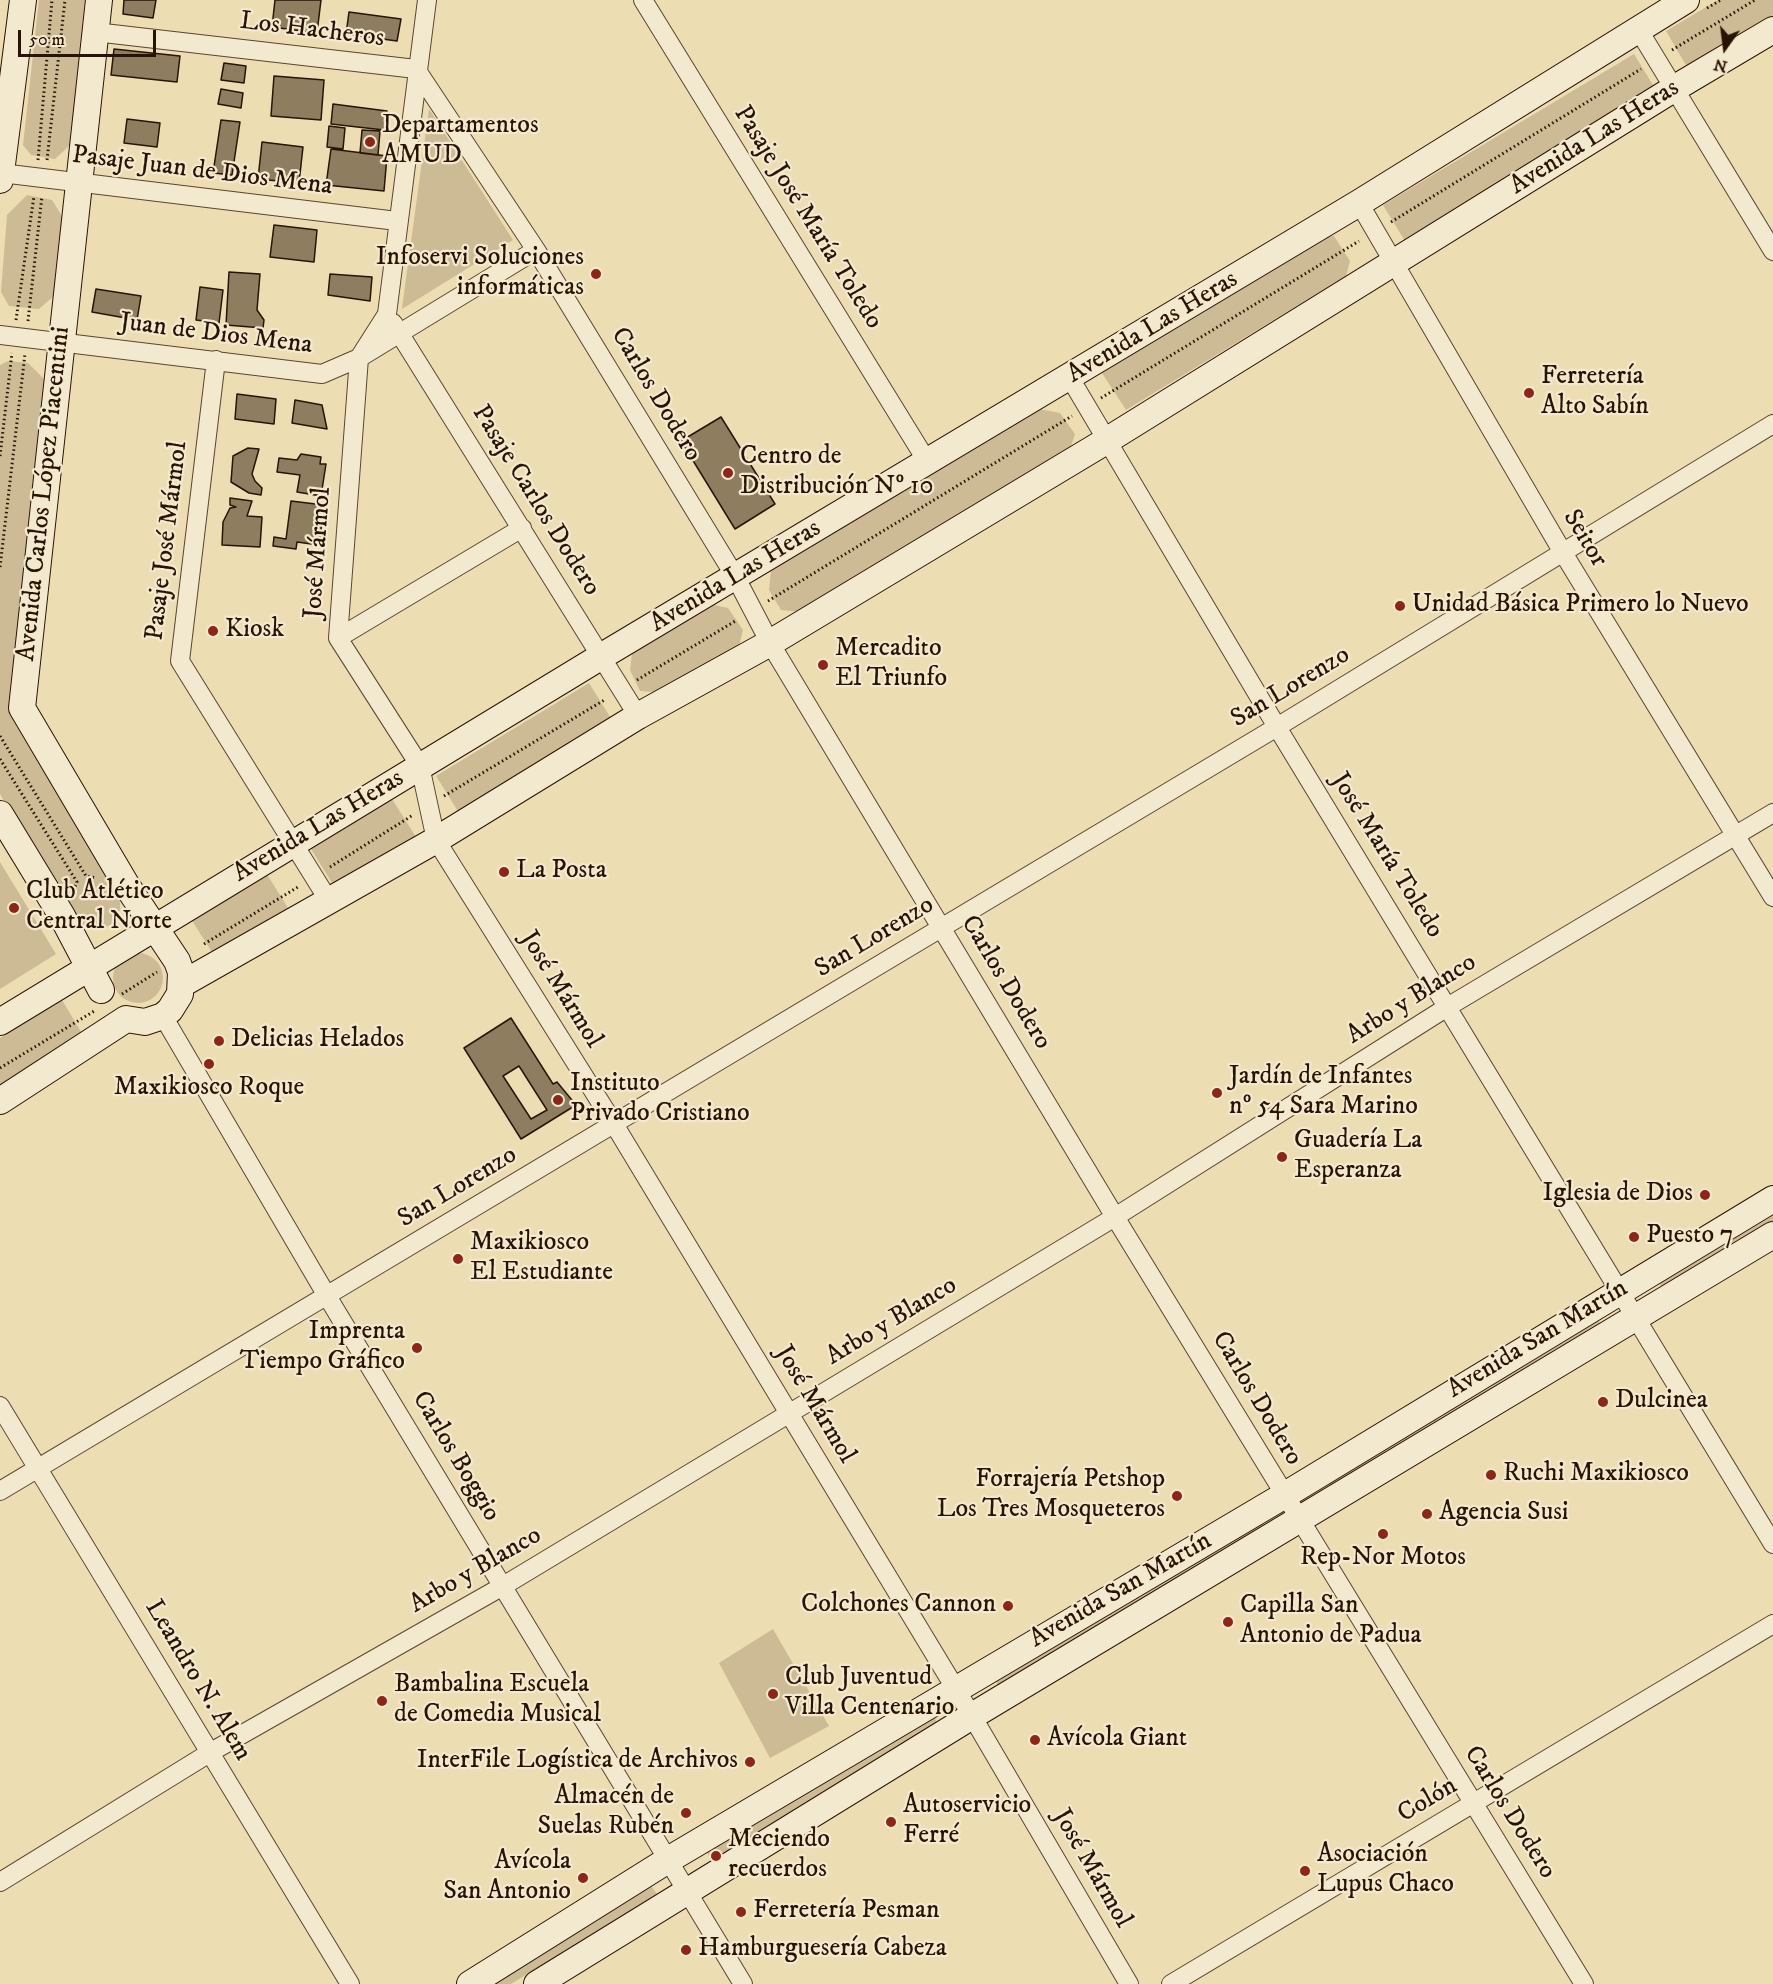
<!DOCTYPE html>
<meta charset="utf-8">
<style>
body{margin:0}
#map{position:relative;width:1773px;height:1984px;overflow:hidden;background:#edddb3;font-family:"IM FELL DW Pica",serif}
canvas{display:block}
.north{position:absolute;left:1695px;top:18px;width:60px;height:60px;-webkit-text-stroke:4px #f3e9ce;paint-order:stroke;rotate:194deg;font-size:16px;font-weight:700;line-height:24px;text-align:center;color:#291403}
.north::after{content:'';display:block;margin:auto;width:21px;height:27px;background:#291403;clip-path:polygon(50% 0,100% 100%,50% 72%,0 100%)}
.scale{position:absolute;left:18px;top:30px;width:138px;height:27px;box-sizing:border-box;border:3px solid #291403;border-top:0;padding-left:8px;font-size:18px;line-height:21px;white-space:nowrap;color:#291403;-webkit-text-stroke:4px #f3e9ce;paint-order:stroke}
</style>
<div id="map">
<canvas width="1773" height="1984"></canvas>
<div class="north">N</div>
<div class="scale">50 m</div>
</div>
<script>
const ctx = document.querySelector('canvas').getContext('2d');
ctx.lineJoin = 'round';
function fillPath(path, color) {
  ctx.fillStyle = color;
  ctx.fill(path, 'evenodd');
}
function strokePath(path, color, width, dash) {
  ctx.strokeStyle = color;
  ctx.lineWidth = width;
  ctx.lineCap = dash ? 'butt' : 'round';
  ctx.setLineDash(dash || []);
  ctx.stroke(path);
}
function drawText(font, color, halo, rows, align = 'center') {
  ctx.font = font + ' "IM FELL DW Pica",serif';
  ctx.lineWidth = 4.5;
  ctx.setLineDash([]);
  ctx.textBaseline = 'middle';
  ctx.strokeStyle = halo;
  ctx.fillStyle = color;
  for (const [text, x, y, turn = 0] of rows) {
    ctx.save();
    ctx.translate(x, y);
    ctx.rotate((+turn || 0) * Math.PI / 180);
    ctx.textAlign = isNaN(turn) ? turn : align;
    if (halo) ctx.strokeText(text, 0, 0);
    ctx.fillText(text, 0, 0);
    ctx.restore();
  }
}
fillPath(new Path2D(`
 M39,0H85L70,145L55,159L31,155L23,145Z
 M1718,0H1773V15L1687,67L1666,31Z
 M1634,54L1656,90L1405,241L1383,205Z
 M429,109L513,240L402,309V308Z
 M27,195L52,200L62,216L54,296L39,309L9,306L1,292L7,215Z
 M1334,236L1350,261L1346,276L1126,410L1100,370L1315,238Z
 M8,361L28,363L45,380L10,708L17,727L117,890C129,920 106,937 77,926L0,794V365Z
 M1039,409L1060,413L1075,434L1068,455L801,612L781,610L769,590L771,570Z
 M714,605L728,608L743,630L739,646L655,692L640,691L630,670L632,654Z
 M589,683L612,720L459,813L436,776Z
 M392,799L416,837L334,886L311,849Z
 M0,862L56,954L0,989Z
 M266,873L290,911L215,957L191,919Z
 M113 978a25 25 0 1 1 50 0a25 25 0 1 1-50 0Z
 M62,1000L83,1035L0,1086V1038Z
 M1773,1210V1224L1664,1290L1657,1280Z
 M1593,1312L1600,1323L1332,1490L1326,1479Z
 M1260,1519L1267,1530L1001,1690L994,1678Z
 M773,1629L829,1726L770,1758L719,1663Z
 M931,1711L938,1724L714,1864L706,1851Z
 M650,1884L657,1894L511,1984H487Z`), '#ccbb95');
const building = new Path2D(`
 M124,0H156L153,18L123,14Z
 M275,0H321L317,33L272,27Z
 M349,12L401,19L397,41L346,34Z
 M114,49L180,56L177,82L111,75Z
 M224,63L246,66L244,83L221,80Z
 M274,76L324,80L321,120L271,116Z
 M221,89L243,93L241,108L218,104Z
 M333,104L387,111L384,130L331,124Z
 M127,119L160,123L157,147L124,143Z
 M221,120L240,122L232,175L213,173Z
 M329,126L345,128L343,149L327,147Z
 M362,130L380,131L378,155L360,153Z
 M262,142L303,147L299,183L258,179Z
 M331,149L387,156L384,191L326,185Z
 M274,225L317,230L314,262L270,257Z
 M229,272L260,274L257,310L264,320L263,328L226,325Z
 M330,274L372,277L370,301L328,295Z
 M200,287L223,290L219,323L196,320Z
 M96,289L141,296L137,320L92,312Z
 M237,394L276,399L274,424L235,419Z
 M295,400L322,405L327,429L292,423Z
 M721,417L775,504L735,529L681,441Z
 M248,448L259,449L252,474L255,481L262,488L261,495L249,493L231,482L233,456Z
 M301,454L321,457L320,464H326L321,496L297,492L300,475L277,472L279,458L297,460Z
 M230,498L252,501L247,516L262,517L260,547L222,545L223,522L230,508L236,507L230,505Z
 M291,501L324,505L319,545L297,542L296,549L273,546L274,537L286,539Z
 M511,1018L553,1084L557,1082L576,1105L521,1139L464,1048ZM519,1066L547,1110L531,1119L503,1076Z`);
fillPath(building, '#8f7d5f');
strokePath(building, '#291403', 1.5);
const street = new Path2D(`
 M427,0L387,314L359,358L338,638L420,766L436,840L614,1124L972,1716L1129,1984
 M643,0L928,463
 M1638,29L1773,251
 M95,32L416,69
 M416,69L536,250L736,578L770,643L1115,1217L1584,1984
 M1,173L397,221
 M1359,203L1562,551L1773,897
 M393,323L638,716
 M0,335L322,374L359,358L536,250
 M216,360L180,661L329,901
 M1070,378L1277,727L1773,1544
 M338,638L522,528
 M163,1016L327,1296L743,1984
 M0,1406L350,1984
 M0,1491L1277,727L1773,424
 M0,1882L211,1752L503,1586L1115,1217L1449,1006L1773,813
 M1171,1984L1773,1624`);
const secondary = new Path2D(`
 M0,180L23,0
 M0,814L62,916L101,990
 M182,984L436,840L638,716L770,643L1106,441L1675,88L1773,30
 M0,1022L602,656L1359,203L1686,0
 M0,1101L126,1019L145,1022L163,1016L170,1010L180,994L181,972L177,961L127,886L22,708L99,0
 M470,1984L668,1860L1285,1495L1773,1199
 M537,1984L972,1716L1773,1235`);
strokePath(street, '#5a462f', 20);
strokePath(secondary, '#291403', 28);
strokePath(new Path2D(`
 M1707,8L1721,0
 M1672,50L1755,0
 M38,160L52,0
 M47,160L65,0
 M1391,222L1641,69
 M16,320L34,196
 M28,321L42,196
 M1101,398L1359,241
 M0,456L12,353
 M0,567L25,354
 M768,601L1072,416
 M637,680L737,620
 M0,736L86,876L96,878
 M0,759L77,882L73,891
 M444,796L606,699
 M330,867L413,815
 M204,944L298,887
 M122,994L157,972
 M0,1068L96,1010`), '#291403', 3, [1.5, 3]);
strokePath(street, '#f3e9ce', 18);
strokePath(secondary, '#f3e9ce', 26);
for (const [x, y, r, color] of [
 [370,142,6,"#8f2418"],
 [596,274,6,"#8f2418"],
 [1529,393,6,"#8f2418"],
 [728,473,6,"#8f2418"],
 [1400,606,6,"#8f2418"],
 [213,631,6,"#8f2418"],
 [823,665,6,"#8f2418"],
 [504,872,6,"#8f2418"],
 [14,908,6,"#8f2418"],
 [219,1041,6,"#8f2418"],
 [209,1064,6,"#8f2418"],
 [1217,1093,6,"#8f2418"],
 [558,1100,6,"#8f2418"],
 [1282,1157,6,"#8f2418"],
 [1705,1195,6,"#8f2418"],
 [1634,1237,6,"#8f2418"],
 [458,1259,6,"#8f2418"],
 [417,1348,6,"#8f2418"],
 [1603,1402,6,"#8f2418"],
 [1491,1475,6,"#8f2418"],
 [1177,1496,6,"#8f2418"],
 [1427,1514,6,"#8f2418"],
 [1383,1534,6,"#8f2418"],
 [1008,1606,6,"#8f2418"],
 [1228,1622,6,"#8f2418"],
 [773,1694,6,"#8f2418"],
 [382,1701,6,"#8f2418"],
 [1035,1740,6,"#8f2418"],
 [750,1762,6,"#8f2418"],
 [686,1813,6,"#8f2418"],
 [891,1822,6,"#8f2418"],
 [716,1856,6,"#8f2418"],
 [1305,1871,6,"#8f2418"],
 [583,1878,6,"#8f2418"],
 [741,1912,6,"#8f2418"],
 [686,1950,6,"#8f2418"]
]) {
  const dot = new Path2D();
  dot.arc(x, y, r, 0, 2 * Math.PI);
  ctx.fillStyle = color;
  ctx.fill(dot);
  strokePath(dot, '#f3e9ce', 2);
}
drawText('26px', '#291403', '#f3e9ce', [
 ["Los Hacheros",312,31,7],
 ["Avenida Las Heras",1595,138,-32],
 ["Pasaje Juan de Dios Mena",202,172,7],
 ["Pasaje José María Toledo",807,218,58],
 ["Avenida Las Heras",1153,328,-31],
 ["Juan de Dios Mena",216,335,7],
 ["Carlos Dodero",655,395,59],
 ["Avenida Carlos López Piacentini",45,494,-84],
 ["Pasaje Carlos Dodero",535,501,58],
 ["Seitor",1584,539,59],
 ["Pasaje José Mármol",168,541,-83],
 ["José Mármol",319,553,-86],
 ["Avenida Las Heras",736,577,-31],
 ["San Lorenzo",1291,688,-31],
 ["Avenida Las Heras",319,827,-31],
 ["José María Toledo",1386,856,58],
 ["San Lorenzo",875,938,-31],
 ["Carlos Dodero",1005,983,59],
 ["José Mármol",560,990,58],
 ["Arbo y Blanco",1412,1000,-32],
 ["San Lorenzo",458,1188,-31],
 ["Arbo y Blanco",892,1322,-31],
 ["Avenida San Martín",1538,1340,-31],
 ["Carlos Dodero",1256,1399,59],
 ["José Mármol",814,1405,59],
 ["Carlos Boggio",455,1457,59],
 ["Arbo y Blanco",476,1571,-30],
 ["Avenida San Martín",1121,1591,-30],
 ["Leandro N. Alem",197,1681,59],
 ["Colón",1428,1801,-31],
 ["Carlos Dodero",1509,1813,58],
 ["José Mármol",1091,1869,60]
]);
drawText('26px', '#291403', '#f3e9ce', [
 ["Departamentos",382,127],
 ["AMUD",382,157],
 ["Infoservi Soluciones",584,259,"right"],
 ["informáticas",584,289,"right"],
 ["Ferretería",1541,378],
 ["Alto Sabín",1541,408],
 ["Centro de",740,458],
 ["Distribución Nº 10",740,488],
 ["Unidad Básica Primero lo Nuevo",1412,606],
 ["Kiosk",225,631],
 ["Mercadito",835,650],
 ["El Triunfo",835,680],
 ["La Posta",516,872],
 ["Club Atlético",26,893],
 ["Central Norte",26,923],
 ["Delicias Helados",231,1041],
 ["Jardín de Infantes",1229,1078],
 ["nº 54 Sara Marino",1229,1108],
 ["Instituto",570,1085],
 ["Privado Cristiano",570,1115],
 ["Maxikiosco Roque",209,1089,"center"],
 ["Guadería La",1294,1142],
 ["Esperanza",1294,1172],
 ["Iglesia de Dios",1693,1195,"right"],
 ["Puesto 7",1646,1237],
 ["Maxikiosco",470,1244],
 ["El Estudiante",470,1274],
 ["Imprenta",405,1333,"right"],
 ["Tiempo Gráfico",405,1363,"right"],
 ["Dulcinea",1615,1402],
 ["Ruchi Maxikiosco",1503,1475],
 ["Forrajería Petshop",1165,1481,"right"],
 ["Los Tres Mosqueteros",1165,1511,"right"],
 ["Agencia Susi",1439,1514],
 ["Rep-Nor Motos",1383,1559,"center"],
 ["Colchones Cannon",996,1606,"right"],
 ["Capilla San",1240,1607],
 ["Antonio de Padua",1240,1637],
 ["Club Juventud",785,1679],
 ["Villa Centenario",785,1709],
 ["Bambalina Escuela",394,1686],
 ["de Comedia Musical",394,1716],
 ["Avícola Giant",1047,1740],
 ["InterFile Logística de Archivos",738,1762,"right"],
 ["Almacén de",674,1798,"right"],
 ["Suelas Rubén",674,1828,"right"],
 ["Autoservicio",903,1807],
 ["Ferré",903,1837],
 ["Meciendo",728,1841],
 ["recuerdos",728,1871],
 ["Asociación",1317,1856],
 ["Lupus Chaco",1317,1886],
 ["Avícola",571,1863,"right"],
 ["San Antonio",571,1893,"right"],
 ["Ferretería Pesman",753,1912],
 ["Hamburguesería Cabeza",698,1950]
], 'left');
</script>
